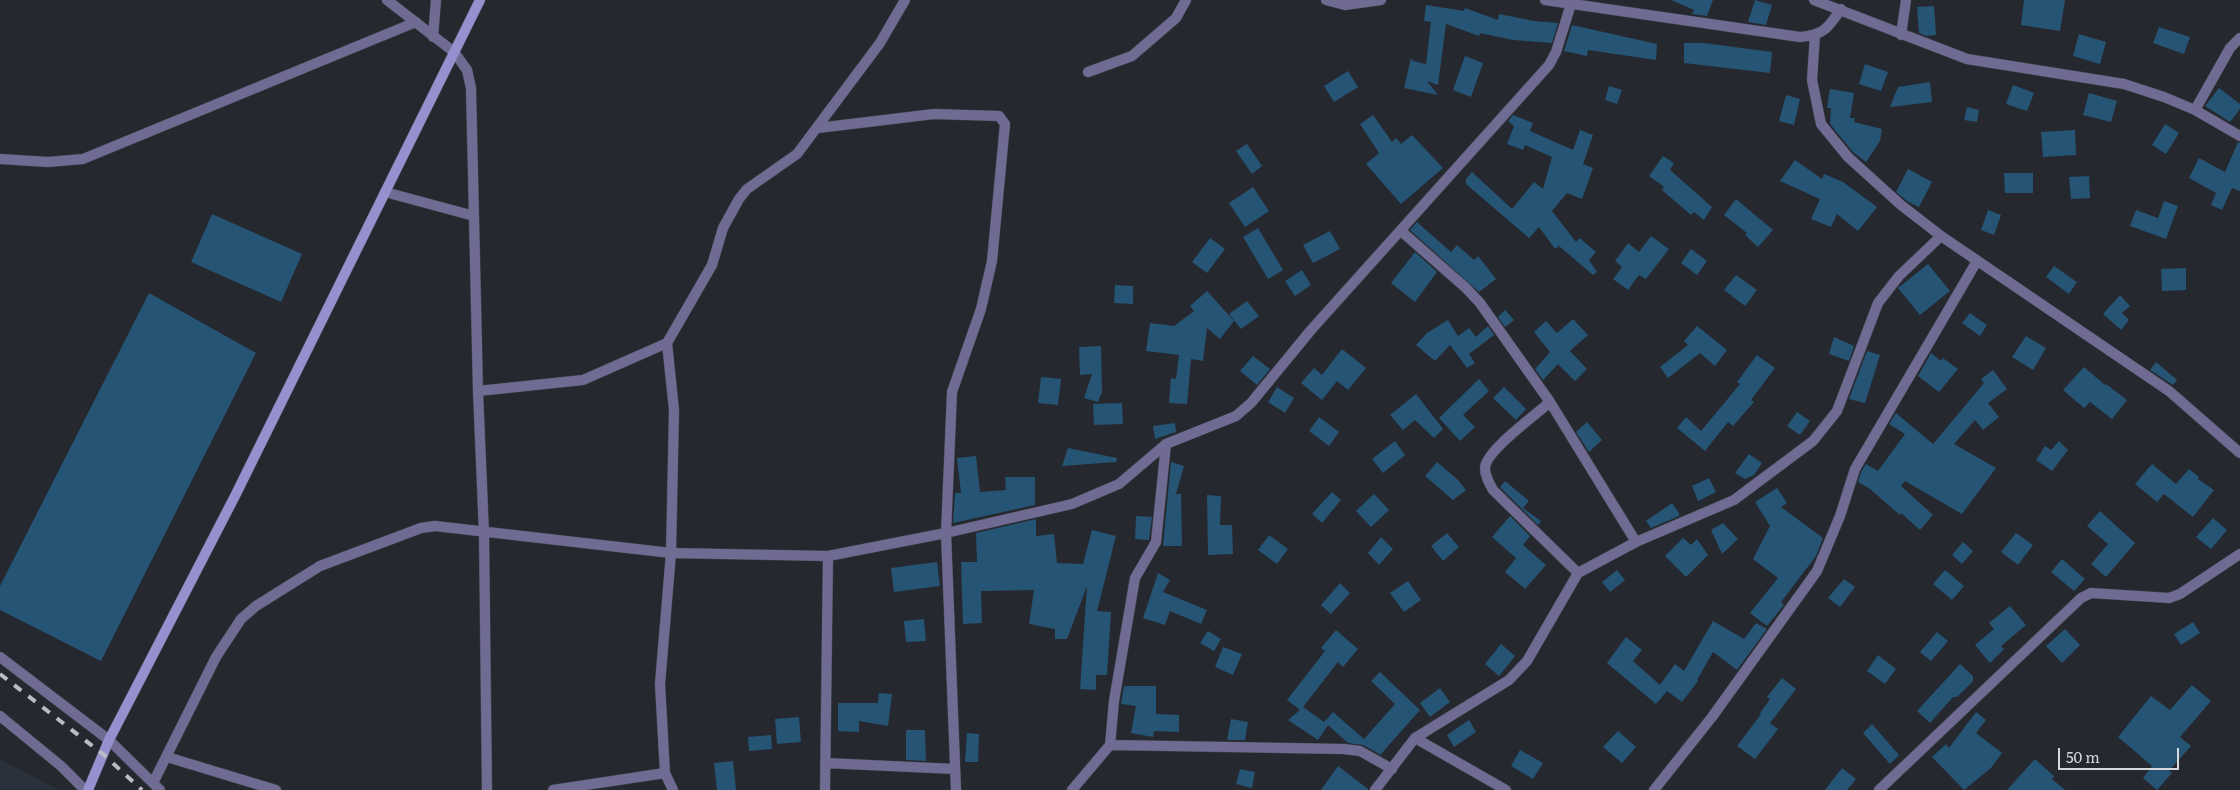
<!DOCTYPE html>
<style>
body{margin:0}
#map{position:relative;width:2240px;height:790px;overflow:hidden;background:#25282f;font-family:Literata,serif}
canvas{display:block}
.scale{position:absolute;left:2058px;top:748px;width:121px;height:22px;box-sizing:border-box;border:2px solid #d6d8dc;border-top:0;padding-left:6px;font-size:15px;line-height:18px;white-space:nowrap;color:#d6d8dc;-webkit-text-stroke:4px #25282f;paint-order:stroke}
</style>
<div id="map">
<canvas width="2240" height="790"></canvas>
<div class="scale">50 m</div>
</div>
<script>
const ctx = document.querySelector('canvas').getContext('2d');
ctx.lineJoin = 'round';
function fillPath(path, color) {
  ctx.fillStyle = color;
  ctx.fill(path, 'evenodd');
}
function strokePath(path, color, width, dash) {
  ctx.strokeStyle = color;
  ctx.lineWidth = width;
  ctx.lineCap = dash ? 'butt' : 'round';
  ctx.setLineDash(dash || []);
  ctx.stroke(path);
}
fillPath(new Path2D(`
 M0,759L59,790H0Z`), '#2a303c');
fillPath(new Path2D(`
 M1671,0H1713L1707,16L1692,14L1694,10Z
 M1755,0L1772,5L1766,25L1748,22Z
 M2024,0H2065L2060,31L2021,25Z
 M1426,5L1464,11L1465,8L1498,20L1499,14L1534,21L1558,23L1552,43L1513,40L1480,33L1479,36L1446,24L1438,85L1427,81L1438,95L1404,88L1411,58L1413,61L1426,64L1431,22L1424,21Z
 M1934,6L1936,35L1926,36L1919,33L1917,7Z
 M1572,25L1657,44L1656,60L1588,50L1587,56L1564,51Z
 M2159,27L2190,37L2184,54L2153,43Z
 M2079,34L2106,42L2100,64L2073,56Z
 M1684,43H1704L1772,52L1770,73L1684,63Z
 M1465,56L1483,63L1471,97L1453,90Z
 M1865,64L1888,72L1881,91L1859,84Z
 M1348,71L1358,87L1334,102L1324,86Z
 M1930,82L1932,102L1890,107L1898,87Z
 M2013,85L2034,93L2027,111L2006,104Z
 M1609,86L1622,90L1617,104L1605,100Z
 M2219,88L2240,104V109L2230,122L2205,106Z
 M1830,89L1854,93L1850,118H1855L1854,122L1882,129L1880,141L1866,162L1853,152L1830,124L1831,108H1827Z
 M2089,93L2117,101L2111,122L2083,115Z
 M1786,95L1800,99L1794,125L1779,121Z
 M1967,107L1979,110L1977,122L1964,120Z
 M1373,115L1392,142L1396,138L1401,144L1412,135L1443,168L1401,204L1366,164L1379,153L1360,124Z
 M1513,115L1533,123L1530,131L1573,150L1580,130L1593,135L1583,164L1593,168L1582,199L1567,193L1552,211L1576,242L1580,238L1596,252L1589,260L1597,272L1593,275L1559,246L1555,249L1539,227L1529,238L1466,184V179L1472,172L1512,209L1534,182L1543,189L1552,157L1525,145L1523,150L1507,144L1514,126L1508,121Z
 M2165,124L2179,133L2166,154L2152,145Z
 M2075,130L2076,155L2043,157L2041,132Z
 M2238,142L2240,143V191L2232,188L2222,210L2211,205L2216,193L2189,178L2199,158L2225,172Z
 M1247,144L1262,166L1252,174L1236,151Z
 M1663,156L1674,163L1670,170L1712,207L1704,220L1694,212L1691,215L1662,190L1664,187L1649,176Z
 M1795,160L1822,179L1824,174L1843,182L1877,207L1858,231L1837,214L1831,227L1811,219L1820,199L1780,181Z
 M1908,169L1932,182L1919,207L1907,201L1896,192Z
 M2004,173H2033V193H2005Z
 M2089,176L2090,198L2071,199L2069,177Z
 M1253,187L1269,211L1245,227L1229,203Z
 M1736,199L1773,230L1758,247L1745,235L1747,233L1724,215Z
 M2164,201L2178,206L2166,239L2130,226L2136,210L2158,218Z
 M1988,210L2001,215L1994,235L1981,230Z
 M212,214L302,254L281,302L191,262Z
 M1417,222L1451,252L1457,245L1474,260L1478,256L1496,279L1479,292L1410,230Z
 M1258,228L1283,270L1268,279L1243,237Z
 M1330,231L1340,249L1313,263L1303,245Z
 M1651,236L1669,249L1646,279L1639,275L1628,290L1613,279L1622,267L1615,261L1628,243L1639,252Z
 M1210,238L1225,249L1207,273L1192,262Z
 M1691,249L1707,261L1697,275L1681,263Z
 M1415,252L1437,272L1415,302L1391,283Z
 M1928,264L1950,291L1920,315L1898,288Z
 M2054,266L2077,282L2069,294L2046,277Z
 M2186,268V290L2162,291L2161,269Z
 M1302,270L1311,285L1295,296L1285,281Z
 M1736,275L1757,290L1745,306L1724,290Z
 M1115,285L1133,286V304L1114,303Z
 M1207,291L1234,321L1220,339L1207,328L1203,361L1191,359L1187,404L1169,403L1171,378L1176,379L1179,355L1146,351L1150,323L1174,326L1194,311L1190,306Z
 M149,293L256,353L101,661L0,610V586Z
 M2120,295L2130,306L2122,313L2129,320L2121,330L2103,314Z
 M1247,301L1259,316L1241,329L1229,314Z
 M1505,310L1514,320L1505,327L1498,317Z
 M1970,313L1987,325L1980,336L1962,323Z
 M1573,319L1588,335L1570,351L1587,369L1575,381L1558,364L1543,380L1535,369L1550,352L1534,332L1546,321L1557,333Z
 M1448,320L1458,336L1469,328L1476,337L1488,326L1494,335L1469,354L1475,363L1467,368L1450,345L1435,361L1416,345L1427,333Z
 M1697,326L1727,350L1715,366L1700,353L1668,378L1660,367L1688,345L1684,341Z
 M2026,336L2046,348L2033,370L2012,357Z
 M1834,337L1854,346L1849,361L1829,354Z
 M1101,346L1102,392L1098,402L1084,398L1092,374L1080,375L1079,347Z
 M1342,349L1366,368L1348,390L1337,381L1322,400L1301,383L1314,368L1322,375Z
 M1867,351L1880,355L1865,403L1849,399Z
 M1931,353L1941,361L1943,358L1958,369L1939,392L1918,376Z
 M1757,355L1775,368L1751,400L1754,402L1733,426L1728,422L1705,451L1677,428L1686,417L1701,431L1740,384L1737,382Z
 M1253,356L1270,369L1257,385L1240,371Z
 M2156,362L2177,380L2173,385L2150,370Z
 M2084,367L2105,385L2106,384L2127,400L2112,419L2090,402L2084,408L2063,390Z
 M1993,370L2007,389L1988,403L1999,417L1983,430L1975,420L1954,444L1996,468L1962,514L1905,481L1901,486L1933,515L1920,530L1901,513L1900,515L1870,489L1858,482L1861,472L1866,464L1878,471L1905,434L1889,424L1896,413L1933,444L1984,383L1981,379Z
 M1041,377L1061,379L1058,405L1038,403Z
 M1479,379L1489,391L1463,415L1475,427L1460,441L1439,418Z
 M1277,387L1294,398L1285,413L1268,402Z
 M1504,387L1526,409L1516,420L1493,398Z
 M1416,394L1443,429L1434,438L1415,420L1403,430L1390,415Z
 M1122,403L1123,424L1094,425L1093,404Z
 M1797,412L1810,421L1800,435L1787,426Z
 M1319,417L1339,432L1329,446L1309,431Z
 M1587,422L1602,440L1589,452L1576,432Z
 M1175,423L1176,432L1155,439L1153,426Z
 M1395,441L1405,455L1383,473L1372,459Z
 M2059,441L2068,450L2052,471L2036,460L2045,446L2051,450Z
 M1068,448L1117,458L1116,462L1062,466Z
 M1749,454L1762,463L1754,475L1745,479L1735,473Z
 M976,456L980,492L1006,490L1005,477H1035V505L953,523L955,493H961L957,458Z
 M1171,462L1184,466L1176,494H1181L1182,546H1163Z
 M1437,462L1458,480L1466,490L1453,500L1425,476Z
 M2152,464L2176,484L2189,469L2199,477L2198,479L2214,490L2193,517L2164,494L2157,502L2135,484Z
 M1709,478L1716,492L1698,501L1692,486Z
 M1505,481L1529,501L1523,508L1541,521L1538,525L1500,487Z
 M1777,488L1787,503L1781,507L1823,538L1816,556L1781,602L1784,605L1767,626L1750,613L1778,578L1753,559L1770,526L1755,502Z
 M1332,492L1341,500L1322,523L1312,514Z
 M1374,494L1389,510L1371,527L1356,511Z
 M1207,495L1221,496L1220,525H1232L1233,554L1208,555Z
 M1672,503L1679,513V516L1651,528L1646,521Z
 M2100,511L2135,543L2106,577L2091,564L2108,544L2087,526Z
 M1136,516L1152,517L1149,540L1135,539Z
 M1510,516L1530,536L1523,545L1546,565L1525,589L1505,572L1516,558L1492,537Z
 M2213,518L2227,530L2211,549L2196,537Z
 M1036,519V536L1054,534L1057,563L1083,564L1092,530L1116,536L1113,547H1111L1113,548L1097,611L1111,612L1107,675H1096V690L1080,689L1087,586L1067,639H1055V629L1029,624L1034,590L981,591L982,623L963,624L961,562H977L976,533Z
 M1723,523L1738,539L1722,554L1711,530Z
 M1447,533L1459,547L1443,561L1431,546Z
 M2016,533L2033,545L2018,565L2001,552Z
 M1269,535L1288,549L1277,564L1258,550Z
 M1381,537L1393,549L1379,565L1368,553Z
 M1683,538L1691,545L1697,539L1708,555L1686,577L1665,556Z
 M1963,542L1973,551L1962,564L1952,555Z
 M2062,559L2085,579L2074,591L2051,572Z
 M937,562L940,586L894,592L891,568Z
 M1617,570L1625,580L1610,592L1602,582Z
 M1945,570L1964,586L1952,600L1933,584Z
 M1158,573L1170,580L1163,592L1207,610L1201,624L1170,611L1165,625L1143,618Z
 M1844,579L1855,587L1840,607L1828,598Z
 M1408,581L1421,600L1404,612L1390,593Z
 M1340,583L1350,593L1331,614L1321,605Z
 M2010,606L2026,625L2001,646L2004,649L1990,663L1975,645L1994,629L1989,623Z
 M924,619L926,641L906,642L904,621Z
 M1713,621L1744,639L1756,623L1767,629L1737,670L1713,652L1697,680L1698,681L1682,702L1667,691L1656,704L1607,663L1626,637L1642,650L1633,661L1660,685L1675,664L1684,671Z
 M2193,622L2200,633L2181,645L2174,634Z
 M2065,629L2080,645L2062,663L2046,646Z
 M1336,630L1358,649L1343,667L1338,662L1303,707L1324,722L1333,712L1364,739L1395,704L1371,681L1380,672L1420,710L1381,754L1383,756L1363,745L1348,743L1328,725L1318,740L1288,720L1300,710L1287,700L1325,651L1321,648Z
 M1208,631L1221,639L1214,651L1200,643Z
 M1937,632L1948,641L1931,661L1920,652Z
 M1501,644L1515,656L1499,676L1485,664Z
 M1223,647L1242,654L1233,675L1215,667Z
 M1878,655L1896,669L1885,684L1867,671Z
 M1960,664L1973,676V681L1957,697H1953L1930,723L1917,711Z
 M1782,678L1796,689L1770,723L1778,729L1755,759L1737,746L1761,714L1760,713L1770,699L1767,697Z
 M2192,685L2211,701L2180,737L2191,746L2169,771L2172,773L2157,790L2143,778L2152,766L2118,737L2151,696L2170,710Z
 M1124,686H1156V714L1179,715V732L1154,731L1153,737L1131,733L1136,706L1121,704Z
 M1440,688L1450,702L1430,717L1420,703Z
 M879,693L892,694L888,726L859,721V732L838,731V703H878Z
 M1976,712L1986,720L1976,733L2002,753L1991,768L1964,790L1932,757L1946,744L1949,748Z
 M799,717L801,742L777,744L775,719Z
 M1231,719L1248,722L1245,740H1227Z
 M1469,720L1476,732L1454,747L1447,735Z
 M1872,724L1899,755L1890,764L1863,733Z
 M906,730H925L926,761L906,760Z
 M1618,731L1636,747L1622,763L1603,747Z
 M967,733L979,734L978,762H965Z
 M771,735L772,749L749,751L748,737Z
 M1520,750L1543,763L1533,779L1511,766Z
 M2035,759L2054,776L2052,779L2065,790H2007Z
 M733,761L736,790H717L714,763Z
 M1338,766L1368,789V790H1321Z
 M1842,768L1856,779L1847,790H1825Z
 M1240,769L1255,772L1252,788L1236,784Z`), '#265474');
const street = new Path2D(`
 M387,0L454,52L467,70L471,88L478,391L484,533L487,790
 M1326,0L1345,5L1381,0
 M1545,0L1800,37C1824,35 1828,28 1841,9
 M1814,0L1967,59L2124,84L2164,97L2195,110L2240,136
 M1815,35L1812,80L1821,124L1848,157L1901,205L1941,236L2169,391L2240,453
 M1901,35L1906,0
 M433,37L436,0
 M1088,72L1132,56L1176,18L1186,0
 M2195,110L2230,48L2240,38
 M818,128L934,114L999,116L1005,124L992,261L981,309L952,392L946,533L956,790
 M0,159L48,162L83,159L416,22
 M385,192L474,216
 M1401,231L1466,288L1480,303L1550,402L1636,542
 M667,343L674,410L671,553L660,684L665,773L673,790
 M478,391L583,380L667,343L712,265L723,228L739,199L747,189L797,154L880,43L905,0
 M1550,402C1537,414 1485,451 1485,468C1485,476 1489,483 1493,490L1578,573
 M0,657L109,740L160,790
 M0,716L61,766L85,790
 M1415,738L1506,790
 M1110,745L1114,701L1135,578L1156,542L1166,444
 M167,757L276,790
 M825,763L955,769
 M153,783L216,657L241,619L256,606L320,566L421,528L435,526L671,553L828,556L946,533L1072,504L1119,484L1166,444L1236,416L1251,403L1311,330L1549,65L1556,52L1571,4
 M553,790L665,773
 M825,790L828,556
 M1072,790L1110,745L1344,749L1360,751L1392,769
 M1375,790L1415,738L1509,680L1527,661L1578,573L1636,542L1734,500L1813,441L1837,411L1878,303L1899,276L1941,236
 M1654,790L1712,717L1817,571L1840,516L1855,469L1977,261
 M1879,790L2081,598L2091,593L2169,598L2180,594L2240,554`);
const secondary = new Path2D(`
 M88,790L109,740L236,494L480,0`);
strokePath(street, '#41444b', 11);
strokePath(secondary, '#41444b', 11);
strokePath(street, '#6f6b92', 10);
strokePath(secondary, '#9790cf', 10);
strokePath(new Path2D(`
 M0,674L104,755L142,790`), '#bbbdc2', 4, [9, 9]);
</script>
